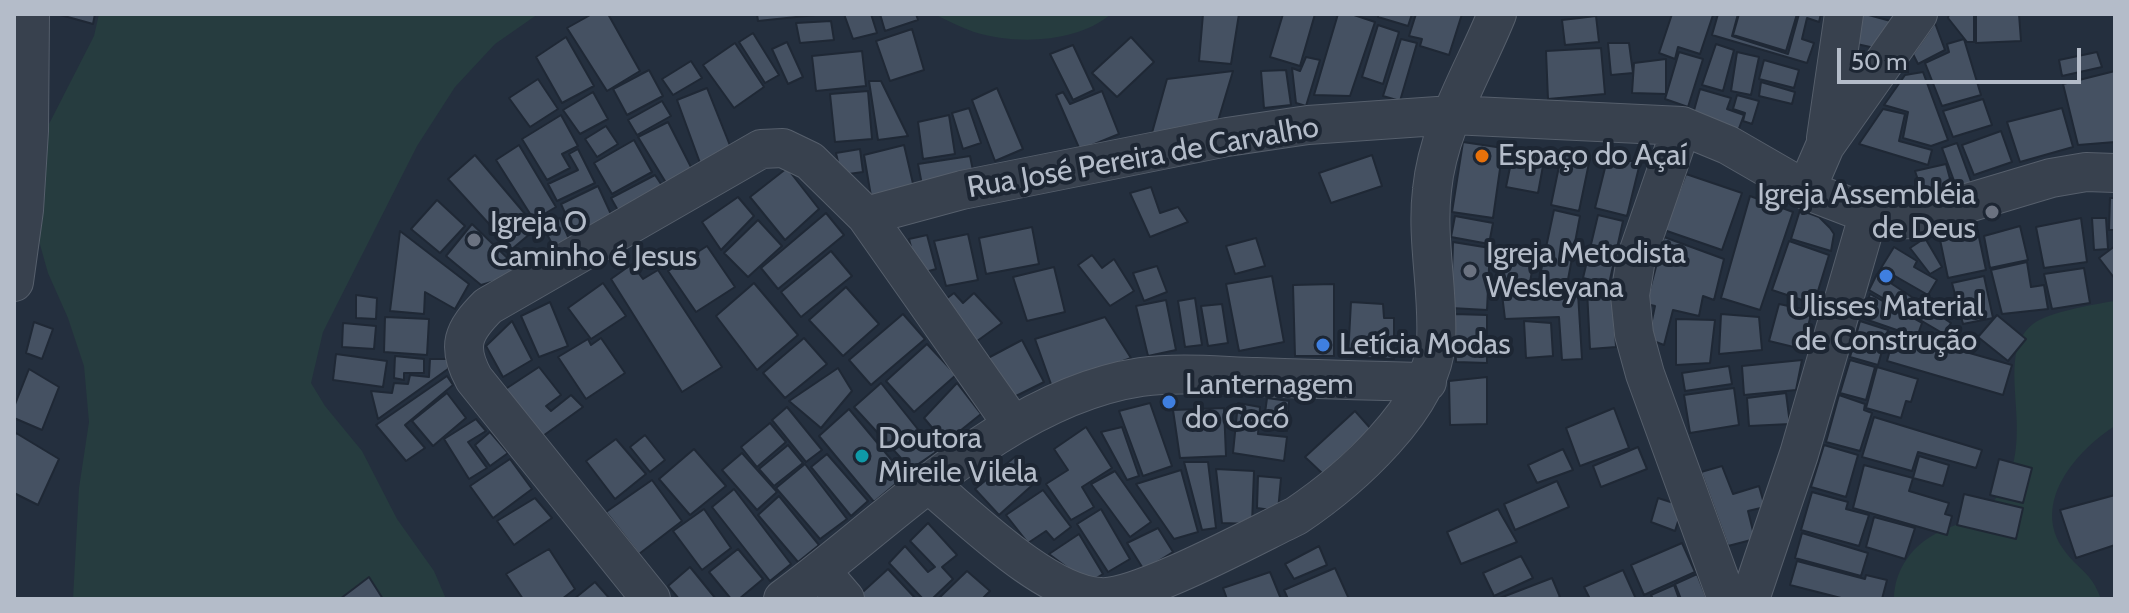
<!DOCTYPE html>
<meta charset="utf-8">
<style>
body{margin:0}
#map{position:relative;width:2129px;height:613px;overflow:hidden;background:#242f3e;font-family:Cabin,sans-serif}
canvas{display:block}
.frame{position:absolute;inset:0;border:16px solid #b4bcc9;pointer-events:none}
.scale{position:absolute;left:1837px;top:48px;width:244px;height:36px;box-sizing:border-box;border:4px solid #b4bcc9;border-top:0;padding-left:10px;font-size:24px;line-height:28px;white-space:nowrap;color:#b4bcc9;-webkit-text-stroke:6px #1d2633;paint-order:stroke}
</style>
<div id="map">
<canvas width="2129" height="613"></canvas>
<div class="frame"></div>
<div class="scale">50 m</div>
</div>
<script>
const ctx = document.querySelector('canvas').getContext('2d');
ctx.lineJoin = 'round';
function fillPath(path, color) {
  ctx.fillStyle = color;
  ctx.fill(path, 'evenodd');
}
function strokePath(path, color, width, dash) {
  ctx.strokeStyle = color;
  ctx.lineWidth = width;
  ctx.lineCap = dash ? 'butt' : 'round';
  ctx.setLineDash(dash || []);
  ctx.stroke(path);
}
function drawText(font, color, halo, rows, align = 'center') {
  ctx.font = font + ' Cabin,sans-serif';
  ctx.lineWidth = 8;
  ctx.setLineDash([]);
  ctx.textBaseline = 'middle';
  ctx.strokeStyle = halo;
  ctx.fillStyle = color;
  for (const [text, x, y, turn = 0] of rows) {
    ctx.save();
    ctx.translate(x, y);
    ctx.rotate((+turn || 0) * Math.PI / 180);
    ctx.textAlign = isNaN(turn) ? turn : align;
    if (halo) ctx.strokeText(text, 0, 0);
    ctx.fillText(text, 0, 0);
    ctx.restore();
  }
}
fillPath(new Path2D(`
 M99,14H538L495,44L455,87L417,146L323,332L311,383L325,406L362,451L397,519L434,571L446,599H73L79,488L89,422L84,366L68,318L48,273L35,227L39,157L49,124L94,36Z
 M934,14H1111C1077,43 1016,45 974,32C960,27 947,20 934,14Z
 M2115,301V426C2077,450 2030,503 2064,550C2078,570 2091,571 2101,599H1894C1894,570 1913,544 1939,532C1956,524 1974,520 1988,507C2049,450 1987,360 2033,324C2048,312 2095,304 2115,301Z`), '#263c3f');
const building = new Path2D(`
 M57,14H95L93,24Z
 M592,14H608L640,71L607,91L567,28Z
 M757,14H825L758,21Z
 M844,14H871L877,33L853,39Z
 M880,14H916L918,20L885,31Z
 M1203,14H1239L1231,64L1199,61Z
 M1283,14H1315L1300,66L1270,57Z
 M1338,14H1351L1375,22L1350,96L1314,95Z
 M1379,14H1412L1408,26L1378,17Z
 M1416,14H1462L1449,55L1420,46L1422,39L1409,36Z
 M1672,14L1713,15L1700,54L1678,47L1675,59L1659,53Z
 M1718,14H1738L1732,36L1788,54L1799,14H1821L1819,22L1807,18L1802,39L1814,43L1807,63L1712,35Z
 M1739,14H1797L1786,51L1733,35Z
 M1855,14H1865L1898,23L1879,49L1848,42Z
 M1949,14H1974V42H1967L1948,18Z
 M1976,14H2019L2021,41L1976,43Z
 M1596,16L1599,42L1565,45L1562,20Z
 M831,21L834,40L800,43L796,23Z
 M1935,23L1945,50L1918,64L1913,54Z
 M1378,25L1399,32L1383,84L1362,77Z
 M912,29L924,70L890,81L876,41Z
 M753,33L779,75L765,83L739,42Z
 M566,37L594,86L562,103L536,57Z
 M1131,37L1154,62L1117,97L1092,73Z
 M1401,39L1417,43L1400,101L1383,96Z
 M1964,39L1981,95L1942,106L1925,63L1949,52L1947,44Z
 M787,42L803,77L788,84L772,49Z
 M735,43L764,87L734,108L703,65Z
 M1608,43H1629L1633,73L1611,75Z
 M1716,44L1734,50L1723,91L1702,85Z
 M1073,45L1094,90L1073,100L1050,54Z
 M1601,48L1605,94L1548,99L1546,51Z
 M862,51L866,86L816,91L812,56Z
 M1679,52L1703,59L1688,107L1665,99Z
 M1737,52L1759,57L1751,95L1731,91Z
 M2097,52L2102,67L2062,76L2059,60Z
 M1306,57L1320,60L1306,106L1296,103L1292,68L1300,71Z
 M1666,59V94L1632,93L1634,63Z
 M1764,60L1799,70L1794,88L1759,79Z
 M691,61L702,78L673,95L662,79Z
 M649,70L663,96L627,115L613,89Z
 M1286,70L1291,105L1264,108L1261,71Z
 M1233,71L1215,131L1150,140L1167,79Z
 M2115,71V142L2078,145L2063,84Z
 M1923,72L1948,140L1931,146L1903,138L1908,112L1884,105L1905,75Z
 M538,79L558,109L530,127L509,98Z
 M869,81H881L908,136L878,140Z
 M1761,82L1795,92L1792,104L1759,96Z
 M707,88L735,158L703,171L677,100Z
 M997,88L1023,149L995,161L972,100Z
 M1700,89L1731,98L1727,109L1744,115L1738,131L1693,114Z
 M868,91L872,139L835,142L830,94Z
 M1102,91L1119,134L1080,150L1056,95L1063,92L1070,104Z
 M593,92L608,119L580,134L563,110Z
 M1737,95L1759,101L1752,124L1743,121L1745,113L1733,109Z
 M1983,99L1992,125L1953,137L1943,111Z
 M662,101L671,116L637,135L628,120Z
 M969,108L981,143L963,149L952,113Z
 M2062,108L2073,147L2020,162L2007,122Z
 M1883,109L1905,114L1899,141L1932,150L1928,165L1859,144Z
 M561,115L578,146L562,154L570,168L547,180L522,139Z
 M949,115L955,154L923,159L918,122Z
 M668,122L694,173L668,186L638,137Z
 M606,126L618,144L597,157L585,139Z
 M2001,131L2012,162L1974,175L1962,145Z
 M634,140L652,172L612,194L594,163Z
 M1463,142L1503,148L1493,218L1452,212Z
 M1957,143L1972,184L1957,189L1942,148Z
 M519,145L556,207L534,220L496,160Z
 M904,145L915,192L872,202L864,155Z
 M1514,148L1545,155L1538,193L1506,187Z
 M578,149L595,183L557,201L548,184L578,170L569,154Z
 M860,149L863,172L841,175L836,153Z
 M1562,152L1590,158L1579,211L1551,205Z
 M475,155L537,228L512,249L448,179Z
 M1372,155L1382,186L1331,203L1319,173Z
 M970,156L975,180L923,190L918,164Z
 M1608,156L1640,163L1627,216L1595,208Z
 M1946,164L1953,190L1925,200L1915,171Z
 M787,168L819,209L785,240L750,197Z
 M1686,174L1742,193L1722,250L1664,230Z
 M655,175L669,196L624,221L611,198Z
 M598,186L615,223L577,240L561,204Z
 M1151,187L1160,213L1178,207L1188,222L1150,237L1130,193Z
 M1750,196L1793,212L1760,310L1721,298Z
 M738,197L754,216L721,250L702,222Z
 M2110,198H2115V230H2109Z
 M437,200L465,226L440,253L411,229Z
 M1554,210L1580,216L1566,290L1538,285Z
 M1800,210L1819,217L1830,228L1834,234L1831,251L1791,239Z
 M826,213L844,235L778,289L761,268Z
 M1598,215L1623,221L1609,284L1583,278Z
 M1455,216L1493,223L1489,244L1451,237Z
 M560,218L572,246L557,253L542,225Z
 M2081,218L2087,262L2044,268L2036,227Z
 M2092,218H2106L2108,249L2094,250Z
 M758,220L782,246L748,277L724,253Z
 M1976,223L1986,270L1948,278L1938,230Z
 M472,224L523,273L481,285L446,256Z
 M2020,226L2028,260L1990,268L1984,236Z
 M1032,227L1039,264L986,274L979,238Z
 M400,231L469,284L455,309L425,292L424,314L390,311Z
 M968,234L978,280L946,286L934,241Z
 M927,235L936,269L918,274L909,239Z
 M1664,237L1724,259L1714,300L1703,296L1699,316L1673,310L1664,345L1648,339L1655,306L1646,304Z
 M1256,238L1265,266L1235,274L1226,246Z
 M1925,238L1942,267L1930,274L1910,248Z
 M1789,241L1829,255L1814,304L1772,290Z
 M1453,242L1490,248L1487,310L1451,308Z
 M707,246L735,287L696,312L668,271Z
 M2115,246V279L2099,258Z
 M1894,247L1917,261L1914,267L1937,280L1928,295L1881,268Z
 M1508,248L1535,254L1529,288L1500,283Z
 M831,251L852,276L801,317L781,292Z
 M1092,255L1102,268L1114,259L1134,291L1110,306L1078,265Z
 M2027,262L2031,287L2044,285L2048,309L2002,314L1991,270Z
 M632,264L643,279L658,270L722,367L682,392L611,279Z
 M1157,266L1167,292L1144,301L1133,273Z
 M1054,267L1065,312L1027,321L1013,277Z
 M2084,268L2090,303L2052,309L2044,274Z
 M1877,274L1951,323L1944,334L1869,290Z
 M1272,276L1284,342L1239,351L1226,284Z
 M1984,276L1993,318L1963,324L1952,283Z
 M603,283L626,316L591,339L568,308Z
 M754,283L798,335L757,370L716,316Z
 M1334,284V356H1295L1293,285Z
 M846,287L879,324L843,356L809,320Z
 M1612,288L1616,347L1590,349L1587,290Z
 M954,293L963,303L974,293L1002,323L973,344L942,302Z
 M1578,293L1582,359L1562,360L1559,317L1505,319L1502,294Z
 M1870,294L1922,323L1917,337L1862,318Z
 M356,295L377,298L376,319L356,318Z
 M1195,298L1202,345L1185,347L1178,301Z
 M1166,300L1176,350L1148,356L1136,306Z
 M550,302L568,346L539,357L521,316Z
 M1351,302L1383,304L1384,318H1394V359L1348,357Z
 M1222,304L1228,343L1208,346L1201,306Z
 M1779,304L1812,311L1802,349L1769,341Z
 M903,314L925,339L871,385L849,360Z
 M1454,314L1487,315V363L1456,362Z
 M1721,314L1759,317L1762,350L1719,354Z
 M1997,315L2026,339L2008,361L1978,337Z
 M385,317L429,319L427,355L384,352Z
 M1105,317L1131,358L1052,387L1035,339Z
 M1676,319L1715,320L1710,363L1676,365Z
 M512,321L532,360L503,377L486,346Z
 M1524,321L1551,323L1553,356L1526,358Z
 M1860,321L1888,330L1878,365L1850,357Z
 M34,322L53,329L42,359L26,353Z
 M343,323L376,326L374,349L342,347Z
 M1895,332L2012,365L2003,395L1887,361Z
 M601,338L625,373L586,399L558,357L588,339L591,345Z
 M804,338L827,364L785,398L763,373Z
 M1022,340L1044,382L1012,398L988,358Z
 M927,344L956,375L914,412L886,381Z
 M336,354L387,361L383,387L333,380Z
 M395,356L424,359V373H404V380L394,378Z
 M430,359H448V369L378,419L371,391L392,393L394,383L408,384L410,375L429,377Z
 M1802,360L1796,390L1744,395L1742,366Z
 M1850,360L1875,367L1866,400L1840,393Z
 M1729,366L1732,384L1685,391L1682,373Z
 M539,367L561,395L546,406L551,411L571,395L583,407L536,441L501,392Z
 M1877,367L1918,379L1911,402L1906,401L1901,418L1866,408Z
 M838,368L852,391L821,428L789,401Z
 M29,369L59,387L42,430L14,418V407Z
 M447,376L453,385L405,425L425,448L406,461L376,425Z
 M1487,377V424L1450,425L1449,381Z
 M881,383L936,452L911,469L854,407Z
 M957,383L981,414L945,443L924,418Z
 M1734,388L1739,425L1690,433L1684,395Z
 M447,393L466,418L433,446L412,421Z
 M1786,393L1790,424L1749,426L1747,398Z
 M1839,395L1865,404L1864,410L1872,413L1860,451L1826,442Z
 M1267,398L1289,401L1287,431L1263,428Z
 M1150,403L1172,466L1143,476L1119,411Z
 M1238,403L1260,407L1258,434L1287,437L1284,461L1233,453Z
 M787,407L822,450L806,462L772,420Z
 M1224,408L1226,456L1180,458L1173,410Z
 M1614,408L1629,448L1580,466L1566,428Z
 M849,409L905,476L874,502L819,436Z
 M1355,411L1371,429L1323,474L1305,457Z
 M1874,417L1982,450L1976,468L1918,452L1912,471L1862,457Z
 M476,419L486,431L468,442L487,468L469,479L444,439Z
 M770,423L786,442L757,467L741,447Z
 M1086,427L1112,468L1082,487L1094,507L1071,520L1046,484L1068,470L1054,449Z
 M1122,427L1139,476L1127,480L1101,432Z
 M490,432L508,453L490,466L475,445Z
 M16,433L59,459L38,505L14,493V438Z
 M645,435L665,460L650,472L630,447Z
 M616,439L646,474L615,499L586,461Z
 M788,445L803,463L774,486L759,469Z
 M1824,445L1858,455L1846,497L1811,487Z
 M1638,447L1647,469L1601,487L1593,466Z
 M694,449L726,486L690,515L659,479Z
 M1563,449L1573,470L1537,483L1528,465Z
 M742,453L777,492L757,510L722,470Z
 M827,454L868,501L851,516L811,467Z
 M1016,456L1038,480L999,515L975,489Z
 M1919,456L1949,465L1943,486L1913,478Z
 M510,459L532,489L493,518L470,486Z
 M1999,459L2032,468L2023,503L1990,495Z
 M1184,462H1208L1216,528L1202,530Z
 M805,464L847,519L820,539L776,488Z
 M1864,465L1913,478L1909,491L1949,503L1945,514L1952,516L1947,535L1853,508Z
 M1722,466L1733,494L1759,486L1765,507L1748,511L1755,539L1728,546L1701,472Z
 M1216,469L1254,471L1252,524L1222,523Z
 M1181,470L1198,532L1174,539L1136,484Z
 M1115,471L1151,522L1130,537L1091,484Z
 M1258,476L1281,478L1278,511L1257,508Z
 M652,480L682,521L639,554L606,512Z
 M1557,481L1569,507L1515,530L1504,504Z
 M734,489L791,564L770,581L712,507Z
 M1043,490L1071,527L1054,540L1046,531L1028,543L1006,515Z
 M1812,492L1848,502L1846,509L1869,515L1859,546L1801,530Z
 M1964,494L2023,508L2016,539L1957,525Z
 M2115,495V545L2076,558L2060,510Z
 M779,496L819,545L798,562L758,515Z
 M535,498L552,518L514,545L497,521Z
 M1658,498L1683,506L1675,531L1651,522Z
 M704,509L731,548L702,570L673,531Z
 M1101,509L1130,559L1108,572L1077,524Z
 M1498,509L1517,542L1461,564L1447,532Z
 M1874,517L1915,528L1905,559L1866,547Z
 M928,523L957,555L942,567L953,579L932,599H923L889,563L905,546L928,572L935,567L910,541Z
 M1158,528L1173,552L1144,570L1127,543Z
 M1802,533L1868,553L1861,576L1795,558Z
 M1079,534L1103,574L1088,583L1049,554Z
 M1682,543L1695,572L1644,595L1631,565Z
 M1319,546L1327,565L1294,579L1285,564Z
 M549,549L575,589L562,599H523L506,574Z
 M738,549L763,579L739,599H731L709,572Z
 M1521,556L1533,578L1494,596L1483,573Z
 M1797,561L1865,579L1866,575L1887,580L1882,599H1845L1790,585Z
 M690,567L716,599H679L668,586Z
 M1335,568L1349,599H1288L1284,590Z
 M888,569L916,599H855Z
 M1623,570L1636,599H1590L1584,587Z
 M967,571L990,591L982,599H938Z
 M1270,572L1281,599H1227L1223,588Z
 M1697,574L1707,599H1681L1675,584Z
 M369,577L383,599H340Z
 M1552,578L1560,597L1556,599L1500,598Z
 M595,582L610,599H574Z
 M1674,585L1679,599H1653L1651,595Z`);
fillPath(building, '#455162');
strokePath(building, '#1f2835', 2);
const minor = new Path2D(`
 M1682,126L1636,259L1630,295L1634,334L1645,374L1727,599
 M1826,138L1844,14
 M1806,190L1825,146L1918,14
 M866,216L962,190L1227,137L1308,125L1452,115L1682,126L1728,145L1806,190L1884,220L1914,219L2051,178L2086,172L2115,173
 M14,282L24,210L29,131L30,14
 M929,484C970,518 1046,594 1100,597C1137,600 1256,535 1296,516C1348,481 1432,408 1436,342C1439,291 1426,240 1432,190C1438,127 1474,71 1497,14
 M821,571L845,599
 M651,599L474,379C456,346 463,331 488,306L761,149L783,148L810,161L866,216L1013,425
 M783,599C890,521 1006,397 1141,377C1179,372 1219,376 1257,377C1313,379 1370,381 1427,382
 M1750,599L1799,454L1868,216`);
strokePath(minor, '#565f6c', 40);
strokePath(minor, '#38414e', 38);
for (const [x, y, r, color] of [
 [1482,156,8,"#e8710a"],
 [1992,212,8,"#6b7280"],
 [474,240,8,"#6b7280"],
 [1470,271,8,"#6b7280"],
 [1886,276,8,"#3f7fe0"],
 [1323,345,8,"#3f7fe0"],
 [1169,402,8,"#3f7fe0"],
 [862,456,8,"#0f9aa8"]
]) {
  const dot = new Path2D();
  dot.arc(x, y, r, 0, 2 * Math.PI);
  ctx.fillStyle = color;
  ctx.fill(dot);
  strokePath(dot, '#1d2633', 3);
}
drawText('30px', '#b4bcc9', '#1d2633', [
 ["Espaço do Açaí",1498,156],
 ["Igreja Assembléia",1976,195,"right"],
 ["de Deus",1976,229,"right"],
 ["Igreja O",490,223],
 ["Caminho é Jesus",490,257],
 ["Igreja Metodista",1486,254],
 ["Wesleyana",1486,288],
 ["Ulisses Material",1886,307,"center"],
 ["de Construção",1886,341,"center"],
 ["Letícia Modas",1339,345],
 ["Lanternagem",1185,385],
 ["do Cocó",1185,419],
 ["Doutora",878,439],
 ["Mireile Vilela",878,473]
], 'left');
drawText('30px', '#b4bcc9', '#1d2633', [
 ["Rua José Pereira de Carvalho",1143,158,-10]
]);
</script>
